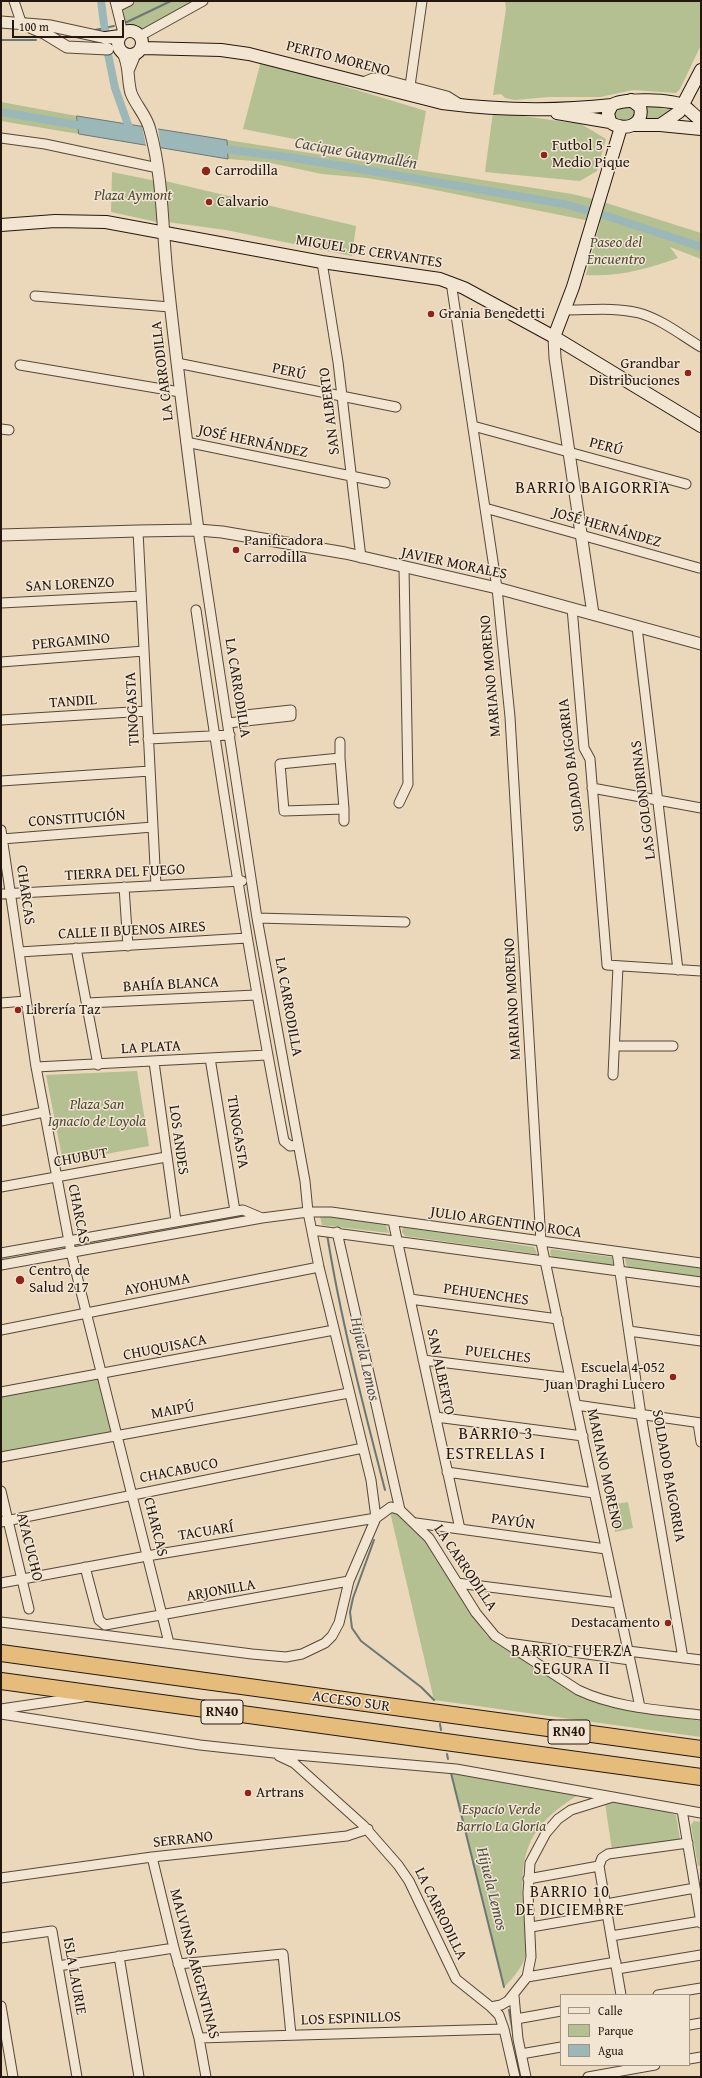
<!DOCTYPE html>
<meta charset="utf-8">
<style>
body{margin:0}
#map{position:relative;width:702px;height:2078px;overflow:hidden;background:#ebd7ba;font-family:"Gentium Book Plus",serif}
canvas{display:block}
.frame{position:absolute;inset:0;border:2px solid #241710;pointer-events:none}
.legend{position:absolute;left:560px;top:1994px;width:130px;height:72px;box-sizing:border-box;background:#f2e5d2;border:1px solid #a09384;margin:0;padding:5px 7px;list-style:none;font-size:12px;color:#241710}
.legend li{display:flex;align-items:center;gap:8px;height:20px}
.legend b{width:20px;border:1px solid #a09384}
.scale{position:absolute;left:12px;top:20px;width:112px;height:18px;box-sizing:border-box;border:2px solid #241710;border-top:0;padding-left:5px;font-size:12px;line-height:14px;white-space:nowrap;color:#241710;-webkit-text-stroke:3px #f2e5d2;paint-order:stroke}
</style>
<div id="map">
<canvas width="702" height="2078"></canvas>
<div class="frame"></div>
<ul class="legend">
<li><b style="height:5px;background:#f2e5d2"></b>Calle</li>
<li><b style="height:11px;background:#b4bf92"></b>Parque</li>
<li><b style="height:11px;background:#9bb7b8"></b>Agua</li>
</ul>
<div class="scale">100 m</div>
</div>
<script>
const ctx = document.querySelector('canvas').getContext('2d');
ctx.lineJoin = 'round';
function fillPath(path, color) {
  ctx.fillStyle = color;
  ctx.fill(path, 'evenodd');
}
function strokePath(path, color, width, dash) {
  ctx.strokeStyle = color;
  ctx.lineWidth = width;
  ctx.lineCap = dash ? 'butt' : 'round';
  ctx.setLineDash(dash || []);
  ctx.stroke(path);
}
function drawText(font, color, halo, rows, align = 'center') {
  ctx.font = font + ' "Gentium Book Plus",serif';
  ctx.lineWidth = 3;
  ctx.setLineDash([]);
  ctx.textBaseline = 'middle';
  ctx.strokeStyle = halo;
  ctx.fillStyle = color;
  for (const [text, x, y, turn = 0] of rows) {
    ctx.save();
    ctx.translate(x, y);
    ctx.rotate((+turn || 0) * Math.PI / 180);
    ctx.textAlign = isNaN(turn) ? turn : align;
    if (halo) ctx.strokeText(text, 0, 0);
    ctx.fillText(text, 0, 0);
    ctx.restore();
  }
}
fillPath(new Path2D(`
 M137,1H194L145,28H128L122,19V11Z
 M505,1H701V45L680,89L676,93L633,90L600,97H548L515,100L505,98L501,94L493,95L506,9Z
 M261,61L426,111L417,163L243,129Z
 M1,102L77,116L79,134L1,121Z
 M643,104L678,110L669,116L643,122Z
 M633,106L636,113L631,121L617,122L614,115L616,108Z
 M493,112L581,124L606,139L597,171L580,181L485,172Z
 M227,140L572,194L597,200L701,233V259L670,247L678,258C648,269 618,277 586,275L600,223L420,187L367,178L322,174L266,162L228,159Z
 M112,172L156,181L157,222L111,212Z
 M165,181L356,226L352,256L226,230L167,222Z
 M137,1071L149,1146L63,1162L46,1075Z
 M321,1215L386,1225L389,1233L322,1225L320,1216Z
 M403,1227L534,1247L537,1253L536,1254L405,1236L402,1232Z
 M551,1249L612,1257L613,1263L612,1265L552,1257L550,1253Z
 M626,1258L701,1268V1277L627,1267L625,1260Z
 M102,1375L117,1436L1,1457V1392Z
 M628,1502L633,1528L615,1532L609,1505Z
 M390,1512L399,1513L423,1538L486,1635L542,1673L582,1697L609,1707L701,1721V1737L434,1700Z
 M451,1773L578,1795C525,1828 519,1855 524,1915C525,1927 529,1942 526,1954C523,1967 513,1978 504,1987Z
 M615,1802L664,1811L676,1815L680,1839L612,1850L605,1803Z
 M694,1821L701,1822V1866H698L691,1825Z`), '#b4bf92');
const water = new Path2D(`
 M77,116L227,140L228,159L79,134Z`);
fillPath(water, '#9bb7b8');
strokePath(water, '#6b7775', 1);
fillPath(new Path2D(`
 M142,126L158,128L161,149L146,146Z`), '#ebd7ba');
strokePath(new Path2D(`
 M127,22L171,1
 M95,30L114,26
 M1,40H36
 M327,1234C341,1321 363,1405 385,1490
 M374,1540L353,1598L350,1612L352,1628L361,1641L421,1687L434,1700
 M440,1724L441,1730
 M447,1754L448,1759
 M451,1773L504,1987
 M509,2010L521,2077`), '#6b7775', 2);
strokePath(new Path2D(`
 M101,1L104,24
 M105,30V32
 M108,54L115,88L131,133
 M1,112L89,127
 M217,148L295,158L564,204L607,216L701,247`), '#9bb7b8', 8);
const minor = new Path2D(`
 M14,1L22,25
 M115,1L123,33
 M117,7L129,1
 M140,36L203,1
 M363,82L373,78H379L447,96L460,104
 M410,86L422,1
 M1,138L45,144L158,168
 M322,262L338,362L361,558
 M451,282L497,588L510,717L541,1242L640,1707
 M35,296L170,307
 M565,310C590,310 615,307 639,313C661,319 681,335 701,347
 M177,363L396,407
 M20,365L180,392
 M473,426L686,484
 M1,429L9,430
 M186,442L385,483
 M485,508L699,568
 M138,531L156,886
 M1,603L141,596
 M572,608L584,748L590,759L607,965L701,971
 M196,610C222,788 250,965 284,1141L290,1146L298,1145
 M637,627L678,970
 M1,662L144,651
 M1,720L147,711
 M228,723L291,716V710L245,715L246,721
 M148,739L230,735
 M340,742V758
 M340,758L344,809L284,811L280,764Z
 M1,781L150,771
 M592,788L701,808
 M399,803L408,784L404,568
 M344,809V821
 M1,830L36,1067L71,1252L169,1643
 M2,839L153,827
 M124,887L128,946
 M1,894L242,881
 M257,918L405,922
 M76,948L98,1065
 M19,952L247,938
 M1,1003L26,1001
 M87,1003L256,995
 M615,1046H673
 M210,1058L235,1211
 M154,1062L176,1221
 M36,1067L267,1055
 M613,1075L618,966
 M1,1121L44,1112
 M1,1187L166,1157
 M393,1221L460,1529
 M312,1230L701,1282
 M337,1232L400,1510
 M617,1252L641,1415L683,1658
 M1,1253L243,1210L262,1218
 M1,1265L262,1218L308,1212H331L701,1263
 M410,1299L558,1319
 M1,1330L319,1267
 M629,1331L701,1341
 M423,1360L570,1378
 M1,1392L334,1330
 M576,1405L701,1423
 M436,1417L583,1436
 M698,1423L701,1442
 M1,1457L349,1393
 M447,1472L594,1493
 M1,1491L29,1609
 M1,1522L363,1448
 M416,1523L606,1549
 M85,1567L99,1620L105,1625L349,1581
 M1,1583L147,1556L376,1518L391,1507L400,1510L429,1538L476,1613L495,1636L578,1690C616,1708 660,1710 701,1715
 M457,1583L618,1603
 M1,1622L252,1654L286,1657L302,1654L325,1643L332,1636L339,1623L349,1581L376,1518L371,1480L319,1267L308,1212L305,1181L257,918L198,530
 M508,1643L630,1660
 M628,1651L701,1660
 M1,1709L83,1697
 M1,1714L200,1745L274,1753L456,1769L613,1797
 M279,1756L294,1763L363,1825L398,1865L409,1881L456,1979L491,2007L499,2015L504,2029L515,2077
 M682,1810L701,1923
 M152,1857L174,1948L199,2038L206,2077
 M1,1878L152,1857L347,1836L368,1829
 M528,1879L599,1866
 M606,1904L695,1888
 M531,1927L607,1914
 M611,1936L701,1921
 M1,1938L52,1931L77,2077
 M119,1956L139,2077
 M178,1964L283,1954L291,2035
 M58,1966L174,1948
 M617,1969L701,1955
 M527,1977L616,1962
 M621,1995L599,1866L602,1858L608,1854L688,1843
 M658,1995L701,1988
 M514,1996L518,2039L526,2077
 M1,2006L13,2077
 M491,2007L501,2005L508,2001L527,1977L531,1957L528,1893L530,1863L546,1833L558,1819L571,1810L613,1797L701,1813
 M516,2019L561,2011
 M689,2025L701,2023
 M199,2038L504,2029
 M521,2054L561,2047
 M689,2059L701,2057
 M588,2077L655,2065`);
const tertiary = new Path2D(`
 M1,22L51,26L106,38
 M32,28L44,33L67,47L108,49
 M122,52C130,63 127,80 131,93C136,106 147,116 150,130C163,177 162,226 167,274C176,360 187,445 198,530
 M128,71L135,54
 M554,337L555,358L593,614
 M1,535L138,531L198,530L222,532L345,553L497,588L701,644`);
const secondary = new Path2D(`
 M118 43a12 12 0 1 1 24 0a12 12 0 1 1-24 0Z
 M106,38L120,36
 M143,48L221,50L249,54L442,103C496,110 558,111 612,105
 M631,100L640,107C645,126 623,132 610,122L608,113L612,105C622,98 673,99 684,106C690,110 694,116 701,120
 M557,113L610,122
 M634,125H660L701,129
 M660,125L679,112L701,70
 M1,225L55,221L106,222L322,262L440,279L464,288L554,337L701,426
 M554,337L573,287L621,127`);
const motorway = new Path2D(`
 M1,1653L701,1749
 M1,1681L701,1777`);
strokePath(minor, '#56473a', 11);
strokePath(tertiary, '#56473a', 13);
strokePath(secondary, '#241710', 14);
strokePath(motorway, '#241710', 18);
strokePath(minor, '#f2e5d2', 9);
strokePath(tertiary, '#f2e5d2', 11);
strokePath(secondary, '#f2e5d2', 12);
strokePath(motorway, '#e6bc7d', 16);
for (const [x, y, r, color] of [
 [544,155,4,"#8f2418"],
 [206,171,5,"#8f2418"],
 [209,202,4,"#8f2418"],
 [431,314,4,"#8f2418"],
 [688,373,4,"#8f2418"],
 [236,550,4,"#8f2418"],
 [18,1010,4,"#8f2418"],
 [20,1280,5,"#8f2418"],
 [673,1377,4,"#8f2418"],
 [668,1623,4,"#8f2418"],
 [248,1793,4,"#8f2418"]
]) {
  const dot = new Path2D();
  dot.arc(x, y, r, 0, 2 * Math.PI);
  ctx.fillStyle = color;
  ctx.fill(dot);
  strokePath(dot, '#f2e5d2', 1.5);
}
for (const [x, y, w] of [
 [222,1712,42],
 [569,1732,42]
]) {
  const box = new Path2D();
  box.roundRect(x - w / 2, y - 12, w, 24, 3);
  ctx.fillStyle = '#f2e5d2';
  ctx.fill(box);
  strokePath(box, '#241710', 1);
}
drawText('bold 14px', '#241710', null, [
 ["RN40",222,1712],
 ["RN40",569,1732]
]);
drawText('15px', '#241710', '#f2e5d2', [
 ["PERITO MORENO",338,59,14],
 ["MIGUEL DE CERVANTES",369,252,9],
 ["LA CARRODILLA",163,371,-97],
 ["PERÚ",289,372,12],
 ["SAN ALBERTO",330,411,-97],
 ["JOSÉ HERNÁNDEZ",253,442,12],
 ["PERÚ",606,447,15],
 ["JOSÉ HERNÁNDEZ",607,528,16],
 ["JAVIER MORALES",454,564,12],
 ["SAN LORENZO",70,585,-3],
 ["PERGAMINO",71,642,-5],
 ["MARIANO MORENO",491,676,-95],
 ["LA CARRODILLA",237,688,81],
 ["TANDIL",73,702,-4],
 ["TINOGASTA",133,709,-93],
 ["SOLDADO BAIGORRIA",572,765,-97],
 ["LAS GOLONDRINAS",644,800,-97],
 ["CONSTITUCIÓN",77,819,-4],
 ["TIERRA DEL FUEGO",125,873,-3],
 ["CHARCAS",25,895,82],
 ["CALLE II BUENOS AIRES",132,931,-3],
 ["BAHÍA BLANCA",171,985,-3],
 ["MARIANO MORENO",513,999,-93],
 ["LA CARRODILLA",288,1007,80],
 ["LA PLATA",151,1048,-3],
 ["TINOGASTA",237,1132,81],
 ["LOS ANDES",178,1140,82],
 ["CHUBUT",81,1158,-10],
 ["CHARCAS",78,1214,79],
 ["JULIO ARGENTINO ROCA",506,1223,8],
 ["AYOHUMA",157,1285,-11],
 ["PEHUENCHES",486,1295,8],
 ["CHUQUISACA",165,1348,-11],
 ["PUELCHES",498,1355,7],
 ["SAN ALBERTO",440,1372,78],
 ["MAIPÚ",173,1411,-10],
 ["MARIANO MORENO",604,1469,78],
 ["CHACABUCO",179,1471,-11],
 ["SOLDADO BAIGORRIA",668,1476,80],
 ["PAYÚN",513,1522,8],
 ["CHARCAS",155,1527,76],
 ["TACUARÍ",206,1532,-9],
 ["AYACUCHO",29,1547,76],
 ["LA CARRODILLA",465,1568,56],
 ["ARJONILLA",221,1591,-10],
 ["ACCESO SUR",351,1702,8],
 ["SERRANO",183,1840,-6],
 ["LA CARRODILLA",440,1914,64],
 ["MALVINAS ARGENTINAS",194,1964,75],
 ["ISLA LAURIE",74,1976,80],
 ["LOS ESPINILLOS",351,2019,-2]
]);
drawText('15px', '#241710', '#f2e5d2', [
 ["Futbol 5 -",552,146],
 ["Medio Pique",552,163],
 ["Carrodilla",215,171],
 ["Calvario",217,202],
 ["Grania Benedetti",439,314],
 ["Grandbar",680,364,"right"],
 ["Distribuciones",680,381,"right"],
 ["Panificadora",244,541],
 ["Carrodilla",244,558],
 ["Librería Taz",26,1010],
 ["Centro de",29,1271],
 ["Salud 217",29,1288],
 ["Escuela 4-052",665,1368,"right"],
 ["Juan Draghi Lucero",665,1385,"right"],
 ["Destacamento",660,1623,"right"],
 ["Artrans",256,1793]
], 'left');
drawText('italic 15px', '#4f4937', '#f2e5d2', [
 ["Plaza Aymont",133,196],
 ["Paseo del",616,243],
 ["Encuentro",616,260],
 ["Plaza San",97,1105],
 ["Ignacio de Loyola",97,1122],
 ["Espacio Verde",501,1810],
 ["Barrio La Gloria",501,1827]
]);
drawText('italic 16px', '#4e4f4b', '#f2e5d2', [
 ["Cacique Guaymallén",356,154,10],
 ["Hijuela Lemos",364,1359,77],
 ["Hijuela Lemos",491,1889,76]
]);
ctx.letterSpacing = '1px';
drawText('16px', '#241710', '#f2e5d2', [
 ["BARRIO FUERZA",572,1652],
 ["SEGURA II",572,1670],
 ["BARRIO 10",570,1893],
 ["DE DICIEMBRE",570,1911]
]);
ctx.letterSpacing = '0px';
ctx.letterSpacing = '1px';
drawText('17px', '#241710', '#f2e5d2', [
 ["BARRIO BAIGORRIA",593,489],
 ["BARRIO 3",496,1435],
 ["ESTRELLAS I",496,1455]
]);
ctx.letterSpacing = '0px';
</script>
